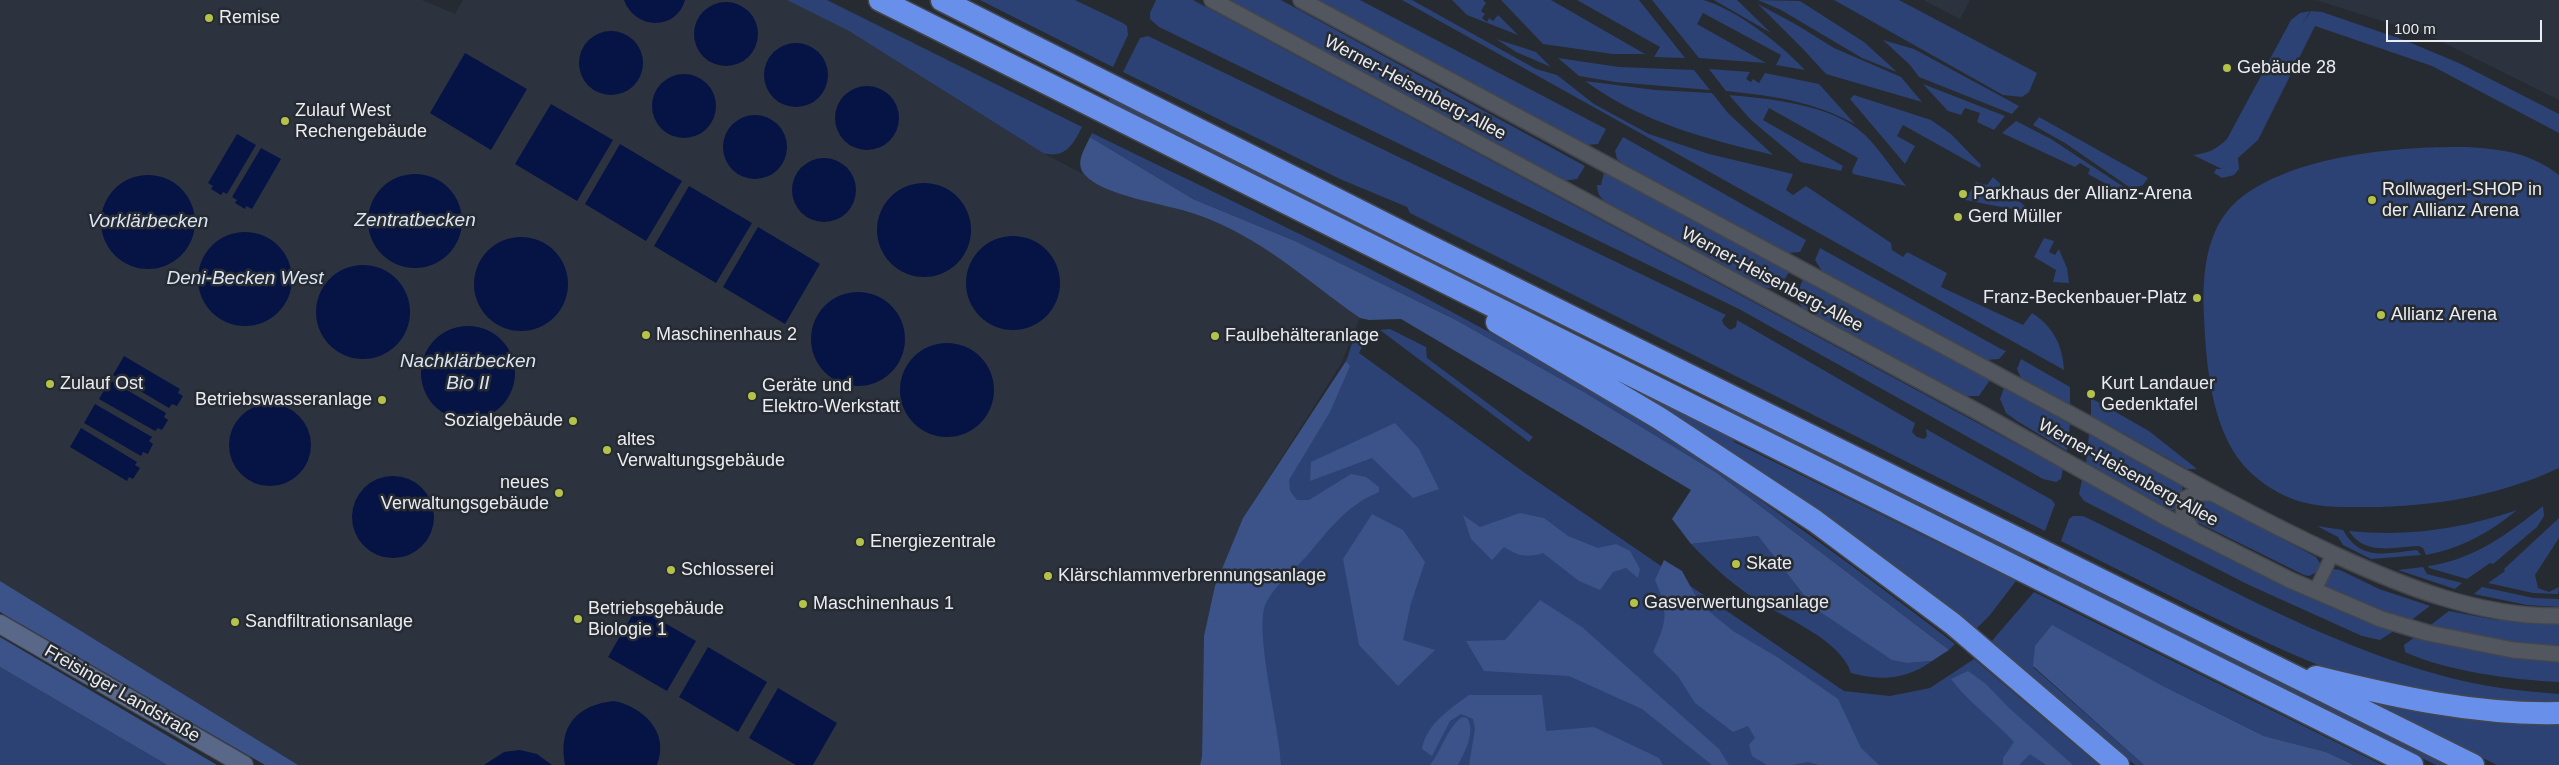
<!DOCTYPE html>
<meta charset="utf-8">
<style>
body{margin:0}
#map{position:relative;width:2559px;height:765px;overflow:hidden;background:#262a31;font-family:Helvetica,sans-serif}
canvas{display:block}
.scale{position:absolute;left:2386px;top:20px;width:156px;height:22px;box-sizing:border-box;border:2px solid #eaecf1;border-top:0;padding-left:6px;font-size:15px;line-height:18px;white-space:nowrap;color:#eaecf1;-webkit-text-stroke:4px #262a31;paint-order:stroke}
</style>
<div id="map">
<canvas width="2559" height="765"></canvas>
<div class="scale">100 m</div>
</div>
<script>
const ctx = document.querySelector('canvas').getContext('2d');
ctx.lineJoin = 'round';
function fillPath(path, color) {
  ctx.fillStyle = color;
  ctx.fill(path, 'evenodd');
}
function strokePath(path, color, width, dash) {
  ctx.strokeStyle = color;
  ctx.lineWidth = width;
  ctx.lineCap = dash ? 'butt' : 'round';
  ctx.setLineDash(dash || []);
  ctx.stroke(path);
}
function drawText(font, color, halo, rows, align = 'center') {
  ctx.font = font + ' Helvetica,sans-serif';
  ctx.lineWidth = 5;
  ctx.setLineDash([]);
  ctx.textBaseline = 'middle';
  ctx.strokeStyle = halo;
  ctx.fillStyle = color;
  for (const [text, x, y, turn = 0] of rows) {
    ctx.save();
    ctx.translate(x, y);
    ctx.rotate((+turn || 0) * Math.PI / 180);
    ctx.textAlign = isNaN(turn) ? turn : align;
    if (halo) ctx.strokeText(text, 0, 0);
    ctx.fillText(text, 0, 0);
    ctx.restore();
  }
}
fillPath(new Path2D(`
 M0,0H422L455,14L463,0H787L849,31L1043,153L1085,175L1091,181L1114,191L1195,214L1237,231L1273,251L1360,318L1341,364L1243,518L1216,586L1204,636L1202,757L1200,765H298L0,581Z
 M1923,0H1970L1960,19Z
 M2316,0H2559V100L2432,37Z`), '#2c333f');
fillPath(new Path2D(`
 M787,0H827L1082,127C1073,145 1065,159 1043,153L849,31Z
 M980,0H1075L1123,23L1127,26L1128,35L1113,67Z
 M1156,0H1193L2063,469L2061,479L2056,482L2043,479L1739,309L1159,27L1150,19V13Z
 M1229,0H1281L1585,166L1577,179L1562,181Z
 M1317,0H1360L1606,129L1598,144L1587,145Z
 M1402,0H1412L1536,69L1557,75L1594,104L1649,134L1709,154L1793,174L1786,190L1793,195L1806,186L1891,243L1892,250L1903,257L1907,252L1947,273L1941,287L2023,325L2032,313C2053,326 2063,346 2064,370Z
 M1452,0H1483L1486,3L1481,11L1485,14L1482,18L1487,22L1489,18L1493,21L1498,15L1518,35L1467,15Z
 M1501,0H1551L1645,54H1613L1543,44Z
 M1577,0H1639L1685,58L1654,57L1660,47Z
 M1652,0C1668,0 1688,0 1703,0C1736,9 1782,45 1805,70L1776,65L1781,55L1703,13L1697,24L1766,63L1699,58Z
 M1714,0H1737L1771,33Z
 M1758,0L1800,1L1864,42L1897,72L1862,58L1781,10Z
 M1834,0H1899L2037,73L2029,92L2022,97L2003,95Z
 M1758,4L1797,25L1834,48L1901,77L1922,102L1826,74L1803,49Z
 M2310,11L2301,26L2311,11L2322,12L2404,40L2461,64L2559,114V133L2432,66L2315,26L2258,140L2238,158L2239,169L2234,175L2222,178L2214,173L2216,169H2222L2193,155C2208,153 2216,150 2227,139L2291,20L2300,13Z
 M1148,36L1726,315L1722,320L1724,325L1730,330L1736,327L1737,320L1915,423L1912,432L1917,437L1924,439L1927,436L1926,429L2052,500L2055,504L2045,531L1410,213L1407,207L1340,179L1123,72L1140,38Z
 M1496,39L1536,52L1551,67L1516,52Z
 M1883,40L1914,49L2019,106L2012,114L1919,77L1910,65Z
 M1558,58L1619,67L1694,70L1710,90L1615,82L1579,76Z
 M1709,69L1750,72L1746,79L1751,82L1753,79L1759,83L1765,73L1819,84L1855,124C1812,101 1774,96 1726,91Z
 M1585,81L1655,90L1712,93L1728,113L1773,155C1704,138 1643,123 1585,81Z
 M1923,84L2005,116L1994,130L1977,122L1980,113L1965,108L1961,115L1948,111Z
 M1729,95C1770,99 1833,104 1865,135C1880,150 1893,170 1906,186L1853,174L1852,171L1858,158L1769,108L1763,120L1843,166L1841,171L1801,162L1751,120Z
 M1854,95L1931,120L1951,134L1981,165L1980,168L1903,125L1897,136L1915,146L1905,164L1850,99Z
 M1111,97L1535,308L1532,314L1108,101Z
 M2039,117L2148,178L2143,185L2132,189L2065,143L2033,125Z
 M2016,121L2051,139L2130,191L2115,189L2088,174L2090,169L2080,163L2075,167L2002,133Z
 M1092,133C1264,217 1440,298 1603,398C1726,472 1841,556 1955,644L1949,650L1717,473L1584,392L1456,320L1295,241L1193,199L1090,137Z
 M1623,137L1806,240L1800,252L1788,253L1622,163L1617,159L1615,151Z
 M2467,147C2502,149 2531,153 2559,175V468C2497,497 2426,508 2359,507C2338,507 2315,507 2295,500C2279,494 2264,485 2251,473C2212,437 2206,367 2204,316C2202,277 2205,229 2237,201C2290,155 2399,146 2467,147Z
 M1604,172L1789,272C1783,282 1778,292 1764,287L1606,202C1600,198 1597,193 1597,185H1601Z
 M1993,177L2029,210L2028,212L1965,200L1976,182L1987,185Z
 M2044,238L2054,241L2049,252L2055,255L2059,249L2060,252L2067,268L2069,283L2053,282L2056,270L2034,257Z
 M1820,248L2001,349L2006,351L1999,359L1987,360L1822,271L1815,260Z
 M1803,279L1990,380L1979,396H1966L1805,310L1795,299Z
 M1390,329L1426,347L1427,358L1533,437L1529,442L1380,330Z
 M1363,332L1367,336L1359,353L1525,473L1844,691L1890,696L1930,688L1974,659L2099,765H1228L1274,504L1348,364L1346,361C1351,350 1351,337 1363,332Z
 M2021,359L2070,387V405L2021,378L2017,369Z
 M2004,388L2070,424L2067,451L2017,421L2006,413L2000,399Z
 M1653,396L1733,437L1734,442L2016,581L1990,615L1976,629L1791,493L1650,400Z
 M2091,398L2149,431L2197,469H2187L2091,416Z
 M1724,403L2032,557L2028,562L1722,408Z
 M2089,434L2182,485L2183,497L2174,510L2169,511L2086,464Z
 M2082,480L2240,563L2397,629L2380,640L2362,636L2249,585L2084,501L2079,494Z
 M2206,498L2316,557L2321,565L2317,572L2309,576L2304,575L2195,521C2190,515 2188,508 2192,502Z
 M2543,506L2544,516L2537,527L2493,564L2490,563L2467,579L2429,568L2428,566C2473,560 2508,534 2543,506Z
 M2517,510C2489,533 2462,548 2426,555L2423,548L2419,546C2394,547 2365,556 2349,531C2408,537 2462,529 2517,510Z
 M2073,516H2083C2202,573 2318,643 2447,677C2484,687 2521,691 2559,694V708L2496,706L2343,675C2246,637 2154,587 2061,541L2069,519Z
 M2559,518V538L2535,575L2538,588L2549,592L2559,587L2558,594L2533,593L2488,583L2505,571L2504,569Z
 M2317,526L2343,530C2361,562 2386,553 2417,550L2421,555L2371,559L2343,545L2338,537Z
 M1758,536L1813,607L1908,663L1932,661C1905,680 1882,681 1851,673C1840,638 1781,617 1752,597C1730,582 1710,564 1691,544Z
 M2049,566L2451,765H2436L2046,572Z
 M2423,567L2427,574L2462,583L2455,589L2398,570Z
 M2333,569L2340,570L2379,589L2430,606L2410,621L2327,589L2324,585Z
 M2482,587L2534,598L2559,599V607L2527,605L2474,594Z
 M2034,592L2382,765H2354L2326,752L2264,736L2161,685L2033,667L2144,765H2135L1991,642Z
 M2449,611L2491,619L2559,624V647L2500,641L2428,627Z
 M2416,636L2559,660V682C2513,680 2446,671 2405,652L2404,645Z
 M0,667L167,765H0Z
 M2363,698L2559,720V765H2497Z`), '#2c4274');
fillPath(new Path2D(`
 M1090,137L1193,199L1295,241L1456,320L1584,392L1717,473L1949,650L1932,661L1908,663L1892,660L1813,607L1758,536L1691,544L1672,519L1691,490L1401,319L1369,320L1360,318C1304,279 1262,237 1195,214C1167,204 1103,196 1085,175C1074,163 1085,149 1090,137Z
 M1346,361L1350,366L1330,412L1289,480L1290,491L1297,500H1309L1351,474L1366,477L1379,487V492C1349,504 1331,527 1311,551C1297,568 1276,583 1266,603C1253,628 1280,730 1281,765H1200L1202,757L1204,636L1215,586L1243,518Z
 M1395,423L1419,449L1439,489L1413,498L1372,458L1310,481L1311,462Z
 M1520,513L1544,518L1568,536L1598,548L1616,544L1630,551L1640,569L1638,578L1626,568L1613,572L1600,590L1579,581L1543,553C1527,558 1518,556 1504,547L1492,560L1471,539L1463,515L1480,527Z
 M1372,514L1403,530L1425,562L1411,603L1403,640L1435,650L1398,686L1359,645L1343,559Z
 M1664,560L1682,571L1700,604L1733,631L1777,657L1838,699L1861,748L1879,765H1819L1808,762L1793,765H1767L1752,756L1749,745L1755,738L1748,726L1733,732L1695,703L1678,676L1653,652C1667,621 1669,612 1655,580Z
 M0,581L298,765H265L0,612Z
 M1540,600L1582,627L1719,749L1729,765H1712L1642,709L1569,676L1484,671L1466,641L1505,640Z
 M2052,625L2161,685L2264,736L2326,752L2354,765H2144L2033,666L2035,646Z
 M0,637L217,765H167L0,667Z
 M1968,671L1986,684L2009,708L2073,765H2046L2030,754L2019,765H2003V758L2014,742C1994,720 1969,703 1951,679Z
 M1469,695H1542L1546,731L1594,727L1659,758L1663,765H1469L1475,729L1473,719L1461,714L1450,721L1432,756L1422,749C1426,724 1450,709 1469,695Z
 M1462,717L1467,718C1476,731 1465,752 1458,765H1430C1442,750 1447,728 1462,717Z`), '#3b5389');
fillPath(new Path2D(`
 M624,0H685C676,32 634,29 624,0Z
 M694 34a32 32 0 1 1 64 0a32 32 0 1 1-64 0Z
 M579 63a32 32 0 1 1 64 0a32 32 0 1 1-64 0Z
 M764 75a32 32 0 1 1 64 0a32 32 0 1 1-64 0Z
 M465,53L527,89L491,150L430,113Z
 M652 106a32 32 0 1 1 64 0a32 32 0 1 1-64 0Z
 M835 118a32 32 0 1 1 64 0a32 32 0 1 1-64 0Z
 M551,104L613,140L577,201L515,164Z
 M723 147a32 32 0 1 1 64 0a32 32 0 1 1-64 0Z
 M237,134L256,145L227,194L223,192L221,195L211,189L213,186L208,183Z
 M620,144L682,181L646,241L585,204Z
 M261,148L281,159L252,209L246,206L245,209L235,203L237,200L232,197Z
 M792 190a32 32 0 1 1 64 0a32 32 0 1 1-64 0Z
 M368 221a47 47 0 1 1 94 0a47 47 0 1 1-94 0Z
 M101 222a47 47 0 1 1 94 0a47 47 0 1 1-94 0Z
 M877 230a47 47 0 1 1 94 0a47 47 0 1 1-94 0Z
 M689,186L752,223L716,283L654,246Z
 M758,227L820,264L785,324L723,287Z
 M198 279a47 47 0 1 1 94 0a47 47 0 1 1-94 0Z
 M966 283a47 47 0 1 1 94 0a47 47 0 1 1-94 0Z
 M474 284a47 47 0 1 1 94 0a47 47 0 1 1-94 0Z
 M316 312a47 47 0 1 1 94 0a47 47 0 1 1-94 0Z
 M811 339a47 47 0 1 1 94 0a47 47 0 1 1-94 0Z
 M421 373a47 47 0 1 1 94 0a47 47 0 1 1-94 0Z
 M900 390a47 47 0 1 1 94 0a47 47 0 1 1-94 0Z
 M124,356L180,389L178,393L183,396L177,406L172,404L169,408L113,375Z
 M110,380L166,413L164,417L168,420L162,430L158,428L155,431L99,399Z
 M95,404L152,437L149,441L153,444L148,454L143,452L141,456L84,423Z
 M229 445a41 41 0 1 1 82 0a41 41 0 1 1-82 0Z
 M81,428L137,462L135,465L140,468L133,479L129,477L127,481L70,447Z
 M352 517a41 41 0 1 1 82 0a41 41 0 1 1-82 0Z
 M637,607L696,641L667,691L608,657Z
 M708,647L767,682L738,732L679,697Z
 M778,688L837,723L813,765H796L749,738Z
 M614,701C643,707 670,732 657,765H565C558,727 576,705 614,701Z
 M520,750L537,754L552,765H484L504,752Z`), '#051445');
const minor = new Path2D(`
 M2315,591L2333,553`);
const tertiary = new Path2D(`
 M1212,0L1980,413L2165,517L2290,580L2381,619L2428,633L2513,650L2559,654
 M1301,0L2094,427C2172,472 2250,515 2331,553C2402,586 2479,617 2559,616
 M2193,531C2185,520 2181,512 2185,499L2197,493H2210`);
const secondary = new Path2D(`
 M0,624L244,765`);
const motorway = new Path2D(`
 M880,0L2412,765
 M942,0L1421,242L2473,765
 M1497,322L1659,418L1815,521L1953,624L2118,765
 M2316,677C2397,697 2476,715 2559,713`);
strokePath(minor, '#44464d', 15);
strokePath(tertiary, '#44464d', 18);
strokePath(secondary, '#44464d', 20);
strokePath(motorway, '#44464d', 25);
strokePath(minor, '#52575f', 12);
strokePath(tertiary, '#52575f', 15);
strokePath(secondary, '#596889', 18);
strokePath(motorway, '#6890eb', 22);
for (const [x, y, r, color] of [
 [209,18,5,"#b5c249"],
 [2227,68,5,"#b5c249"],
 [285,121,5,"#b5c249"],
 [1963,194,5,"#b5c249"],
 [2372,200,5,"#b5c249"],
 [1958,217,5,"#b5c249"],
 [2197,298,5,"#b5c249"],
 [2381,315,5,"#b5c249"],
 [646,335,5,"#b5c249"],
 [1215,336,5,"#b5c249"],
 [50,384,5,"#b5c249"],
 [2091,394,5,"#b5c249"],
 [752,396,5,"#b5c249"],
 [382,400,5,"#b5c249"],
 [573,421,5,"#b5c249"],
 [607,450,5,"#b5c249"],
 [559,493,5,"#b5c249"],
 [860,542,5,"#b5c249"],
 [1736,564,5,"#b5c249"],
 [671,570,5,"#b5c249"],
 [1048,576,5,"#b5c249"],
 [1634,603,5,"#b5c249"],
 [803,604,5,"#b5c249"],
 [578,619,5,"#b5c249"],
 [235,622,5,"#b5c249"]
]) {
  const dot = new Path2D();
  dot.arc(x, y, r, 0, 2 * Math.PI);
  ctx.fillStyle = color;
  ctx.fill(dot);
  strokePath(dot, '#262a31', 2);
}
drawText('18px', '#eaecf1', '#262a31', [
 ["Remise",219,18],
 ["Gebäude 28",2237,68],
 ["Zulauf West",295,111],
 ["Rechengebäude",295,132],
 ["Rollwagerl-SHOP in",2382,190],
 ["der Allianz Arena",2382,211],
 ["Parkhaus der Allianz-Arena",1973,194],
 ["Gerd Müller",1968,217],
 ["Franz-Beckenbauer-Platz",2187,298,"right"],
 ["Allianz Arena",2391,315],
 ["Maschinenhaus 2",656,335],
 ["Faulbehälteranlage",1225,336],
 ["Zulauf Ost",60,384],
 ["Kurt Landauer",2101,384],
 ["Gedenktafel",2101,405],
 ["Geräte und",762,386],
 ["Elektro-Werkstatt",762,407],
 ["Betriebswasseranlage",372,400,"right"],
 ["Sozialgebäude",563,421,"right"],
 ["altes",617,440],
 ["Verwaltungsgebäude",617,461],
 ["neues",549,483,"right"],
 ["Verwaltungsgebäude",549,504,"right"],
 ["Energiezentrale",870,542],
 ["Skate",1746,564],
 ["Schlosserei",681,570],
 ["Klärschlammverbrennungsanlage",1058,576],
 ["Gasverwertungsanlage",1644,603],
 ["Maschinenhaus 1",813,604],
 ["Betriebsgebäude",588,609],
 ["Biologie 1",588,630],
 ["Sandfiltrationsanlage",245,622]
], 'left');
drawText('18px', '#eaecf1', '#262a31', [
 ["Werner-Heisenberg-Allee",1415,88,28],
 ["Werner-Heisenberg-Allee",1772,280,28],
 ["Werner-Heisenberg-Allee",2128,473,29],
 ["Freisinger Landstraße",122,694,30]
]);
drawText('italic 19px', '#dbe4f5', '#262a31', [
 ["Zentratbecken",415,221],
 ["Vorklärbecken",148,222],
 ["Deni-Becken West",245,279],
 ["Nachklärbecken",468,362],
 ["Bio II",468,384]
]);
</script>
